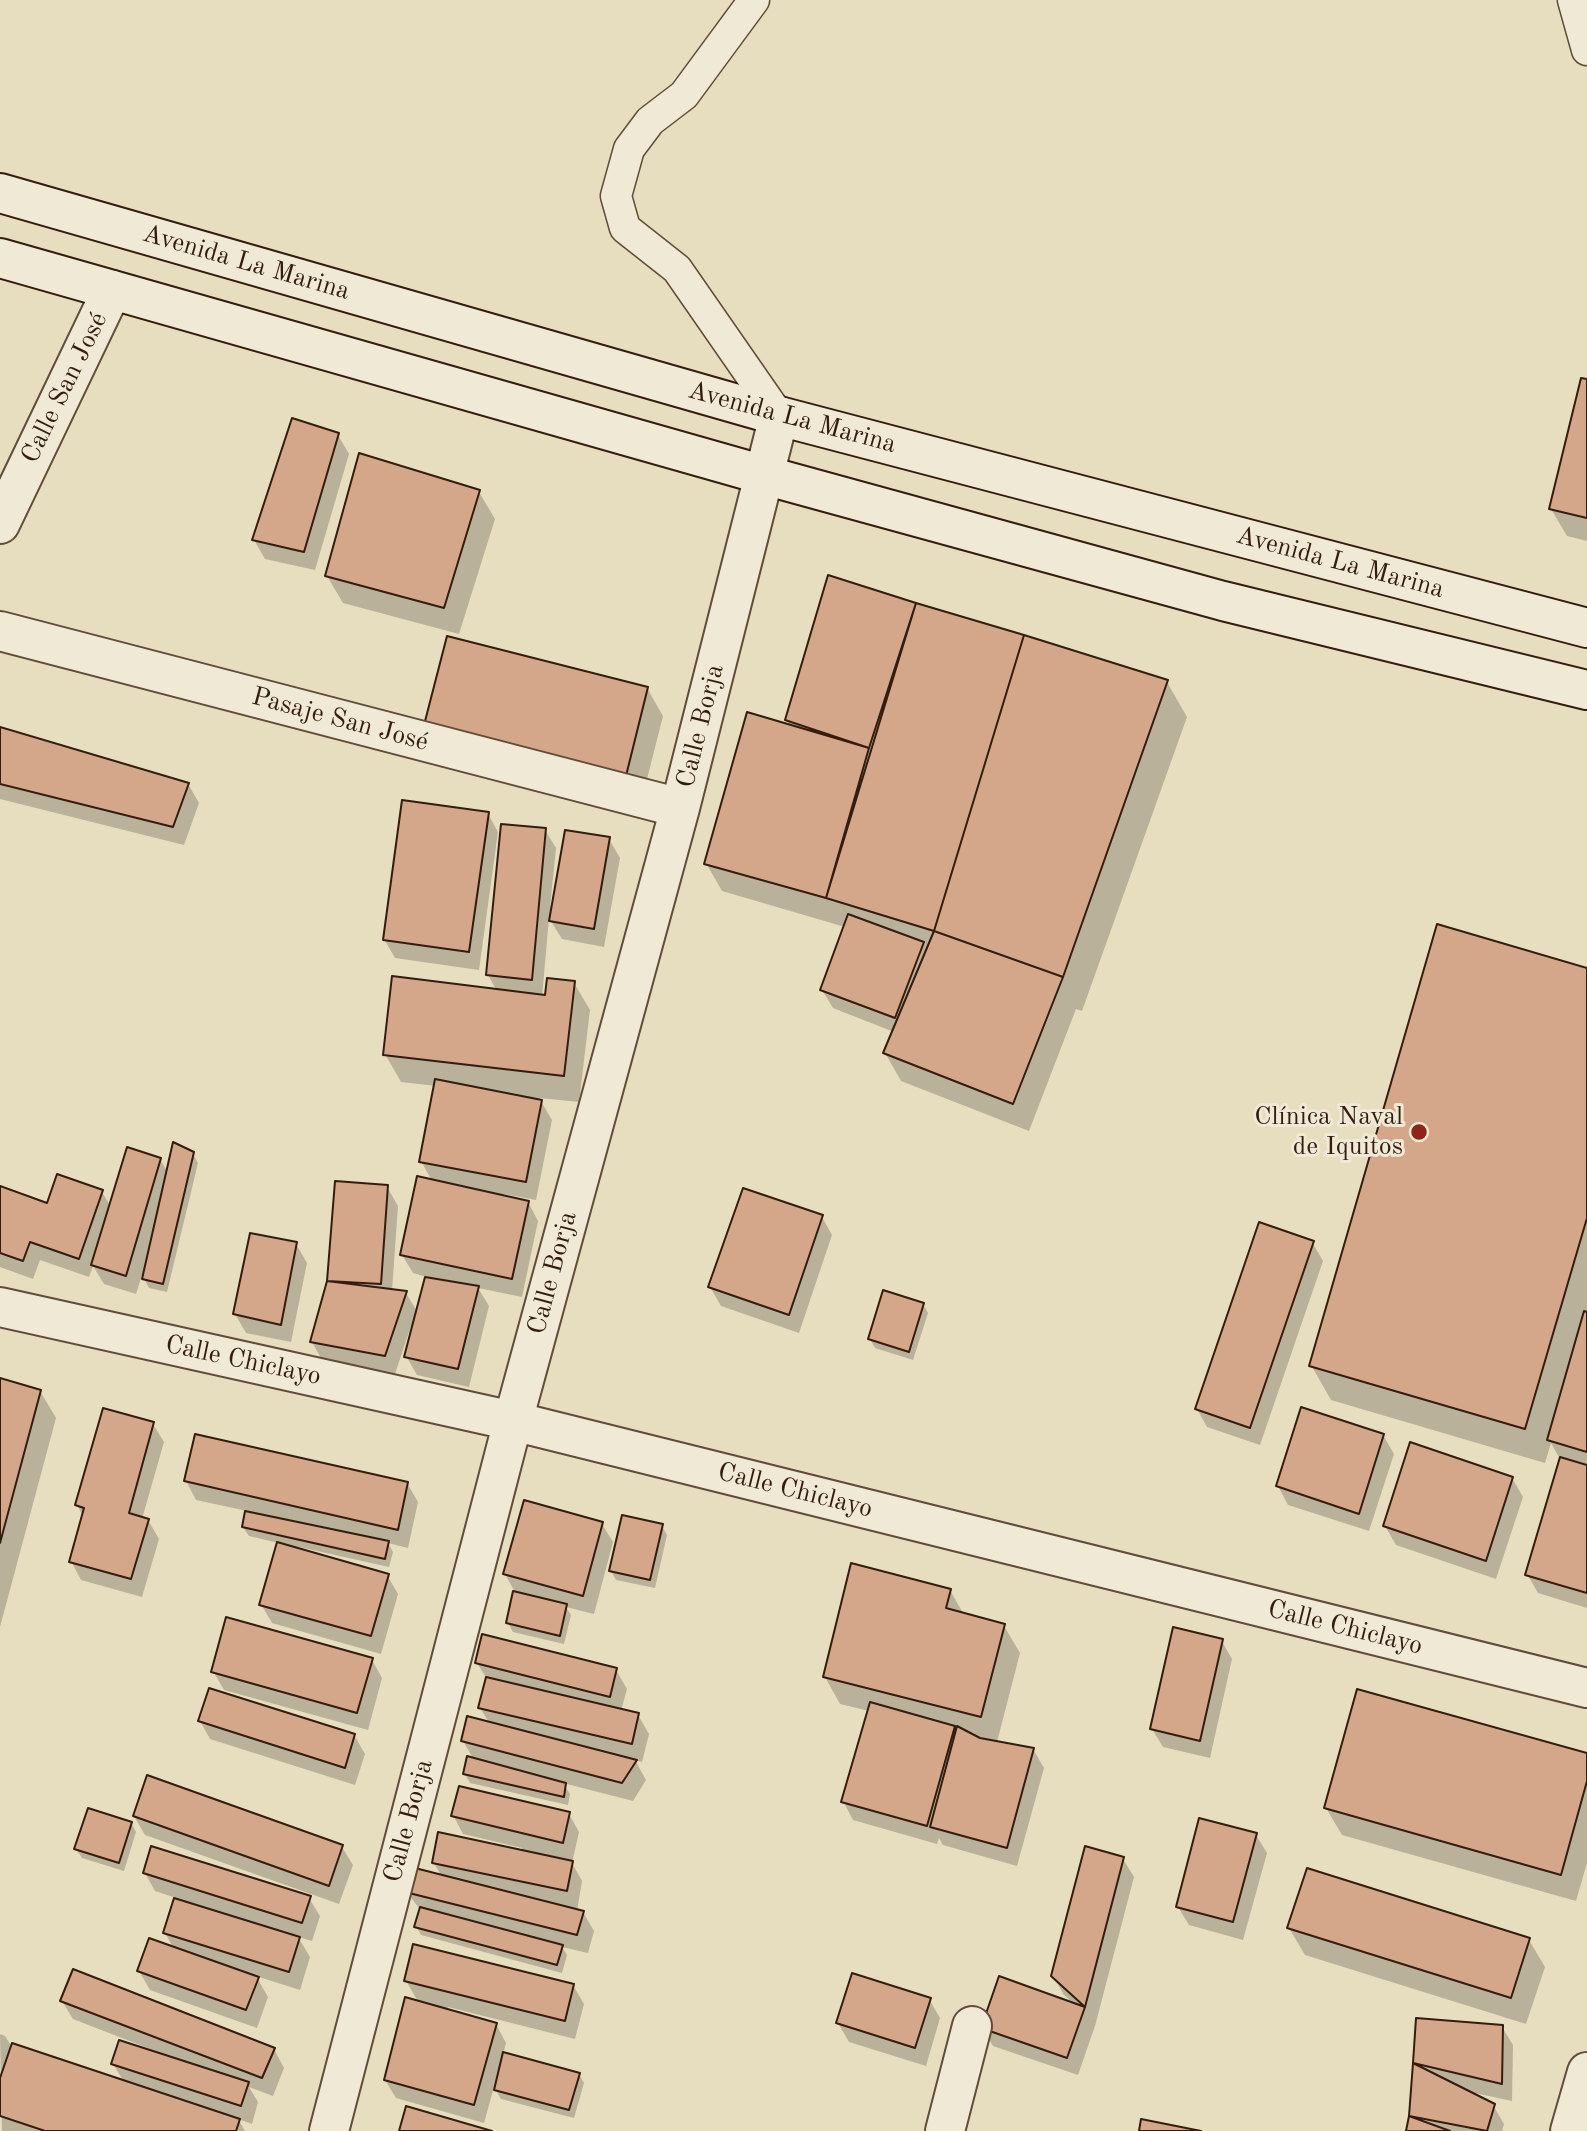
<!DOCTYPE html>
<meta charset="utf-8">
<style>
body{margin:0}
canvas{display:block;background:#e7ddbf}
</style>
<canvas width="1587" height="2131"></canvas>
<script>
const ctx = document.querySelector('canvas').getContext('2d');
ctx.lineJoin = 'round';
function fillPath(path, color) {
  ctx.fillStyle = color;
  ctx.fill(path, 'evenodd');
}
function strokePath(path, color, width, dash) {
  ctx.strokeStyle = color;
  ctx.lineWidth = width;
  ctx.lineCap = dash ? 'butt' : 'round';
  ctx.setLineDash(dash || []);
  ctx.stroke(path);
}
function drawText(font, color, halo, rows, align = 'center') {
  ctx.font = font + ' "Old Standard TT",serif';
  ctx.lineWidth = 6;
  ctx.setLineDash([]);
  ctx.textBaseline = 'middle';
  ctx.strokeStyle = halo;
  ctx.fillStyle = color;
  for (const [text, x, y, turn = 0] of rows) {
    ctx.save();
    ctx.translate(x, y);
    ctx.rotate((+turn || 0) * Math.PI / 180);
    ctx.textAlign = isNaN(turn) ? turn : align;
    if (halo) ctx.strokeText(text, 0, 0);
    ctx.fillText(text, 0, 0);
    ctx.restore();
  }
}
fillPath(new Path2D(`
 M1587,381V541L1567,536L1551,509Z
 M338,435L349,454L315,570L265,559L254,540Z
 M479,492L495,519L459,634L343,603L327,576Z
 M829,578L1167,682L1187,717L1082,1011L1076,1009L1029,1131L901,1081L885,1053L894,1032L833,1008L822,990L845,927L722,891L706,863L790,726L787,720Z
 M647,688L663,716L640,807L441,756Z
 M0,729L188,784L199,803L184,845L0,799Z
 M488,814L498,832L479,970L395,958L384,939Z
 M545,830L556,848L550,907L609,839L620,858L604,947L562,939L549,918L542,997L574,983L590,1010L579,1102L539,1098L552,1120L536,1200L504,1194V1197L528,1202L538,1221L522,1297L478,1288L489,1306L469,1387L417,1375L406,1356L414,1327L411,1326L395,1374L322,1360L312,1342L329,1281L337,1183L387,1187L398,1206L392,1291L406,1293L418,1313L427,1277L413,1273L402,1255L432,1181L421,1161L436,1086L401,1082L385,1054L497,991L488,975Z
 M1587,969V1608L1538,1593L1527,1574L1561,1461L1551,1443L1545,1463L1331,1400L1311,1365Z
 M193,1154L198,1163L167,1292L149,1288L142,1275L136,1294L104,1284L93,1266L89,1277L40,1260L33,1279L0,1267V1188L48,1205L102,1192L111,1207L160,1159L168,1173Z
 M822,1217L832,1235L799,1333L721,1306L710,1287Z
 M1312,1242L1323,1261L1260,1445L1207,1427L1197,1409Z
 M296,1244L307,1263L291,1342L246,1333L235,1314Z
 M923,1304L928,1313L913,1360L875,1348L870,1339Z
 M0,1380L40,1391L56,1418L0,1627Z
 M153,1424L164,1442L142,1519L148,1520L159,1539L142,1597L81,1580L71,1561L83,1516L77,1505Z
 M1383,1435L1394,1454L1369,1531L1288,1505L1278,1486Z
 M1512,1478L1523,1497L1496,1579L1396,1545L1385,1526Z
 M186,1481L407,1483L418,1502L408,1548L388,1543L393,1552L389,1567L299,1547V1550L387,1575L398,1594L381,1654L272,1623L261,1604L279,1543L249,1536L243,1527L247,1511L196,1500Z
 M602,1524L613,1542L594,1614L566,1607L571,1615L564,1644L513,1632L508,1623L515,1592L505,1574Z
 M662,1526L667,1535L655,1588L616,1580L611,1571Z
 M950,1590L964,1615L1004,1626L1020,1653L997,1742L1033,1749L1044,1768L1017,1866L943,1845L939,1838L937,1844L853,1820L843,1801L869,1711L840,1704L825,1677Z
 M1221,1640L1232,1659L1210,1758L1163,1747L1152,1729Z
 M372,1660L382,1678L368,1730L224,1690L213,1671Z
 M477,1663L616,1670L627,1689L621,1711L638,1715L649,1734L642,1762L635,1760L646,1780L633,1801L563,1783L570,1794L568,1805L470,1783L465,1774L474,1760L463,1741L490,1724L480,1708L487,1679Z
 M200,1721L354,1735L365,1754L355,1785L210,1739Z
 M1587,1755V1863L1576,1901L1342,1835L1326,1808Z
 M569,1814L579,1832L572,1863L582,1881L577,1911L583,1912L594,1931L588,1953L562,1947L567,1955L562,1973L421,1935L416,1926L421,1911L407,1892L442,1877L434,1863L521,1852L522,1848L463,1834L453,1815Z
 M134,1816L342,1847L353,1865L339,1904L145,1835Z
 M131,1823L136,1832L124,1871L82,1858L76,1849Z
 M1256,1835L1267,1853L1243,1940L1189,1925L1178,1907Z
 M1123,1859L1134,1877L1095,2026L1078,2075L993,2046L982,2027L1075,2005L1064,1995L1053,1976Z
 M145,1873L309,1898L320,1916L312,1941L298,1937L310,1957L300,1990L256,1976L268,1997L257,2028L150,1990L139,1971L174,1949L165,1933L176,1898L155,1891Z
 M1289,1928L1529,1940L1545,1967L1526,2024L1305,1955Z
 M406,1981L573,1985L584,2004L575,2039L448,2007L447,2011L496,2024L506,2043L503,2054L579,2074L584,2083L574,2118L501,2099L494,2087L484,2123L396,2098L385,2080L419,2003Z
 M929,1999L940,2018L926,2066L849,2042L838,2023Z
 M62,2001L274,2049L284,2068L273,2096L249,2087L258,2102L252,2124L238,2119L245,2131H2L0,2034L5,2036L12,2047L124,2082L113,2064L157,2055L158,2052L73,2019Z
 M1418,2020L1502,2027L1513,2045L1512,2101L1470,2092L1493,2105L1504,2124L1502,2131H1407Z`), '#0003');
const building = new Path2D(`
 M1581,378L1587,379V518L1549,509Z
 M292,418L339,433L304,552L252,540Z
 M359,453L480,490L444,608L325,576Z
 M828,575L916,603L869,748L785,720Z
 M916,603L1024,635L934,931L826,898Z
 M1024,635L1168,680L1063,977L934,931Z
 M447,636L648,687L625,780L423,729Z
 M747,712L869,748L826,898L704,864Z
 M0,727L189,783L173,827L0,784Z
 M402,800L489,812L469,952L383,940Z
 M501,824L546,828L532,980L486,975Z
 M565,830L610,837L594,929L549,921Z
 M848,914L924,942L895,1018L820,990Z
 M1437,924L1587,968V1218L1525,1429L1309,1366Z
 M934,931L1063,977L1013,1104L883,1053Z
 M392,976L545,995L547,978L575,981L564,1076L383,1055Z
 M435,1079L542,1100L526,1182L419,1162Z
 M173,1142L194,1152L163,1284L142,1279Z
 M127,1147L161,1158L126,1276L91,1265Z
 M57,1174L103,1190L79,1259L30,1242L23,1261L0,1253V1186L47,1203Z
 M417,1176L529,1201L512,1279L400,1255Z
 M335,1181L388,1185L381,1284L327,1281Z
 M743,1188L823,1215L789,1315L708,1287Z
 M1259,1222L1314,1241L1250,1428L1195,1409Z
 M250,1233L297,1242L281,1325L233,1314Z
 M425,1277L479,1286L458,1369L404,1357Z
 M327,1281L407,1291L385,1356L310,1342Z
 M883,1290L924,1303L909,1352L868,1339Z
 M1584,1311L1587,1312V1452L1547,1440Z
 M0,1378L41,1390L0,1543Z
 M1301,1407L1384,1434L1359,1514L1276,1486Z
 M103,1408L154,1422L129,1513L149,1519L131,1579L69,1562L84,1508L75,1505Z
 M195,1434L408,1482L398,1530L184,1481Z
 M1410,1442L1513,1477L1486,1561L1383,1526Z
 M1560,1457L1587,1465V1593L1525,1575Z
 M524,1500L603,1522L583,1596L503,1574Z
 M245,1511L389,1541L385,1559L242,1527Z
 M622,1515L663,1524L650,1580L609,1571Z
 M277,1542L389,1574L371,1636L259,1605Z
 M851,1563L951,1589L946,1608L1005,1624L981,1717L823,1677Z
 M513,1591L567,1604L560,1636L506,1623Z
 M226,1617L373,1658L357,1713L211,1672Z
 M1173,1627L1223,1639L1200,1741L1150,1729Z
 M482,1634L617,1668L610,1697L475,1663Z
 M486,1677L639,1713L632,1744L478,1708Z
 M209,1688L355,1734L345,1768L198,1721Z
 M1357,1689L1587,1753V1781L1561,1875L1324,1808Z
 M870,1702L955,1726L927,1826L841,1802Z
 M467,1716L637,1760L622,1783L461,1741Z
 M957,1726L980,1738L1034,1748L1007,1848L930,1827Z
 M467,1756L566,1783L564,1797L463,1774Z
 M147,1775L343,1845L329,1886L133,1816Z
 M459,1786L570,1812L563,1843L451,1816Z
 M88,1808L132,1822L119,1863L74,1849Z
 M1199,1818L1257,1833L1233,1922L1176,1907Z
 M438,1832L573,1861L567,1891L432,1863Z
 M151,1846L311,1896L302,1923L143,1873Z
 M1085,1846L1124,1857L1085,2007L1051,1976Z
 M411,1867L584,1911L577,1935L405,1892Z
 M1307,1868L1530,1938L1511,1998L1287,1928Z
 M174,1898L300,1937L289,1972L163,1933Z
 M420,1907L563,1945L557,1965L414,1927Z
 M149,1938L259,1977L246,2010L137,1971Z
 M413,1944L574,1984L565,2021L404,1981Z
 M73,1969L275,2048L262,2078L60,2001Z
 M852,1973L931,1998L915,2048L836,2023Z
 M999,1976L1085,2007L1067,2058L981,2028Z
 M405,1997L497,2023L474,2105L384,2080Z
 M1416,2018L1503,2025L1502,2084L1413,2063Z
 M119,2040L249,2082L241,2106L111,2064Z
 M12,2043L240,2119L236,2131H45L0,2116V2078Z
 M503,2052L580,2073L569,2110L494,2090Z
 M1413,2063L1495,2104L1487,2131L1409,2116Z
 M406,2106L492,2131H399Z
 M1409,2116L1450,2131H1406Z
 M1141,2119L1201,2131H1139Z`);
fillPath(building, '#d5a78a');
strokePath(building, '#341c0e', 2);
const lane = new Path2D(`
 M754,0L684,95L650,121L629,149L616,196L625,228L677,269L779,416
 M1573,0L1587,50`);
const street = new Path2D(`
 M0,524L112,290
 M0,631L680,808
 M0,1307L513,1421L1587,1688
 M329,2131L513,1421L680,808L779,416
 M945,2131L972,2026
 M1570,2131L1587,2072`);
const secondary = new Path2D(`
 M0,193L779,416L1587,628
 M0,258L764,475L1223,601L1587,690`);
strokePath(lane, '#614c3a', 33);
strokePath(street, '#614c3a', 42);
strokePath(secondary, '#341c0e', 42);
strokePath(lane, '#efe9d5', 30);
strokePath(street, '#efe9d5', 38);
strokePath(secondary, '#efe9d5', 38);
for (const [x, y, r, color] of [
 [1419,1132,9,"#8f2418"]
]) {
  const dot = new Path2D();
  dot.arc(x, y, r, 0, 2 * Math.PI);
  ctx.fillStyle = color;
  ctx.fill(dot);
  strokePath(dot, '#efe9d5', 2.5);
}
drawText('26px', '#341c0e', '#efe9d5', [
 ["Avenida La Marina",246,263,16],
 ["Calle San José",65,388,-64],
 ["Avenida La Marina",792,418,15],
 ["Avenida La Marina",1340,563,15],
 ["Pasaje San José",340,720,15],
 ["Calle Borja",701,726,-76],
 ["Calle Borja",553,1273,-75],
 ["Calle Chiclayo",243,1361,12],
 ["Calle Chiclayo",795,1491,14],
 ["Calle Chiclayo",1345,1628,14],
 ["Calle Borja",409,1821,-75]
]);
drawText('26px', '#341c0e', '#efe9d5', [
 ["Clínica Naval",1403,1117],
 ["de Iquitos",1403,1147]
], 'right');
</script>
